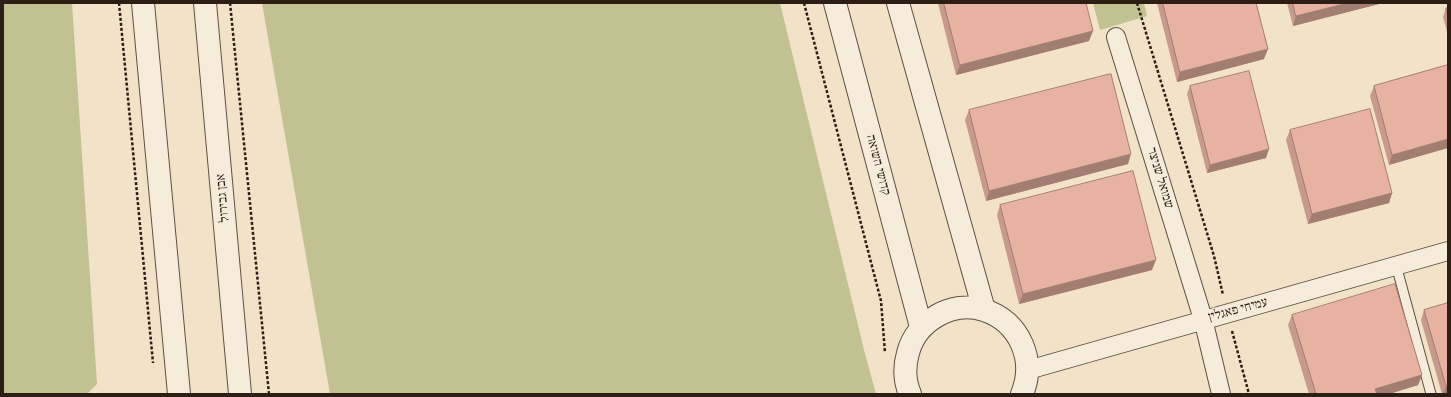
<!DOCTYPE html>
<meta charset="utf-8">
<style>
body{margin:0}
#map{position:relative;width:1451px;height:397px;overflow:hidden;background:#f1e2c8;font-family:"Gentium Book Plus",serif}
canvas{display:block}
.frame{position:absolute;inset:0;border:4px solid #2c1e14;pointer-events:none}
</style>
<div id="map">
<canvas width="1451" height="397"></canvas>
<div class="frame"></div>
</div>
<script>
const ctx = document.querySelector('canvas').getContext('2d');
ctx.lineJoin = 'round';
function fillPath(path, color) {
  ctx.fillStyle = color;
  ctx.fill(path, 'evenodd');
}
function strokePath(path, color, width, dash) {
  ctx.strokeStyle = color;
  ctx.lineWidth = width;
  ctx.lineCap = dash ? 'butt' : 'round';
  ctx.setLineDash(dash || []);
  ctx.stroke(path);
}
function drawText(font, color, halo, rows, align = 'center') {
  ctx.font = font + ' "Gentium Book Plus","Frank Ruhl Libre",serif';
  ctx.lineWidth = 3;
  ctx.setLineDash([]);
  ctx.textBaseline = 'middle';
  ctx.strokeStyle = halo;
  ctx.fillStyle = color;
  for (const [text, x, y, turn = 0] of rows) {
    ctx.save();
    ctx.translate(x, y);
    ctx.rotate((+turn || 0) * Math.PI / 180);
    ctx.textAlign = isNaN(turn) ? turn : align;
    if (halo) ctx.strokeText(text, 0, 0);
    ctx.fillText(text, 0, 0);
    ctx.restore();
  }
}
fillPath(new Path2D(`
 M3,3H72L97,384L87,394H3Z
 M262,3H780L864,350L876,394H330Z
 M1093,3H1144L1147,16L1100,30Z`), '#c1c192');
const service = new Path2D(`
 M1396,265L1431,394`);
const minor = new Path2D(`
 M1116,37L1203,319L1221,394
 M1028,370L1448,251`);
const tertiary = new Path2D(`
 M143,3L179,394
 M205,3L240,394
 M835,3L921,327
 M898,3L984,310
 M910,394C904,380 904,367 908,353C916,321 952,300 984,310C1020,322 1036,360 1022,394`);
strokePath(service, '#5d4f41', 11);
strokePath(minor, '#5d4f41', 20);
strokePath(tertiary, '#5d4f41', 24);
strokePath(new Path2D(`
 M119,3L153,363
 M230,3L269,394
 M804,3L881,301L885,353
 M1137,3L1214,256L1223,295
 M1232,331L1249,394`), '#2c1e14', 2.5, [3, 2]);
strokePath(service, '#f6ecdb', 9);
strokePath(minor, '#f6ecdb', 18);
strokePath(tertiary, '#f6ecdb', 22);
fillPath(new Path2D(`
 M938,3H1086L1089,41L956,75Z
 M1157,3H1256L1264,59L1177,82Z
 M1287,3H1383L1293,26Z
 M1446,8H1448V35L1443,17Z
 M1448,65L1389,165L1370,96L1374,86Z
 M1190,86L1266,158L1207,173L1187,94Z
 M969,110L1128,164L986,201L965,120Z
 M1290,130L1392,193L1389,203L1308,224L1286,140Z
 M1000,205L1152,270L1019,304L997,215Z
 M1448,303V394H1442L1421,320L1424,310Z
 M1292,315L1422,375L1418,385L1389,394H1309L1288,325Z`), '#c8998c');
fillPath(new Path2D(`
 M1348,3H1383L1293,26L1296,16Z
 M1093,31L1089,41L956,75L960,65Z
 M1268,49L1264,59L1177,82L1180,72Z
 M1448,139V148L1389,165L1392,155Z
 M1269,149L1266,158L1207,173L1210,165Z
 M1131,154L1128,164L986,201L989,191Z
 M1392,193L1389,203L1308,224L1312,214Z
 M1156,260L1152,270L1019,304L1023,294Z
 M1422,375L1418,385L1389,394H1374L1375,389Z
 M1448,385V394H1443L1446,386Z`), '#a27d72');
const building = new Path2D(`
 M944,3H1086L1093,31L960,65Z
 M1163,3H1256L1268,49L1180,72Z
 M1293,3H1348L1296,16Z
 M1446,8H1448V15Z
 M1448,65V139L1392,155L1374,86Z
 M1249,71L1269,149L1210,165L1190,86Z
 M1111,74L1131,154L989,191L969,110Z
 M1370,109L1392,193L1312,214L1290,130Z
 M1133,171L1156,260L1023,294L1000,205Z
 M1395,284L1422,375L1375,389L1377,394H1316L1292,315Z
 M1448,303V385L1446,386L1424,310Z`);
fillPath(building, '#e8b2a3');
strokePath(building, '#a27d72', 1);
drawText('13px', '#2c1e14', '#f6ecdb', [
 ["קדושי השואה",878,165,75],
 ["שמואל שניצר",1160,178,73],
 ["אבן גבירול",223,198,-95],
 ["עמיחי פאגלין",1238,310,-15]
]);
</script>
